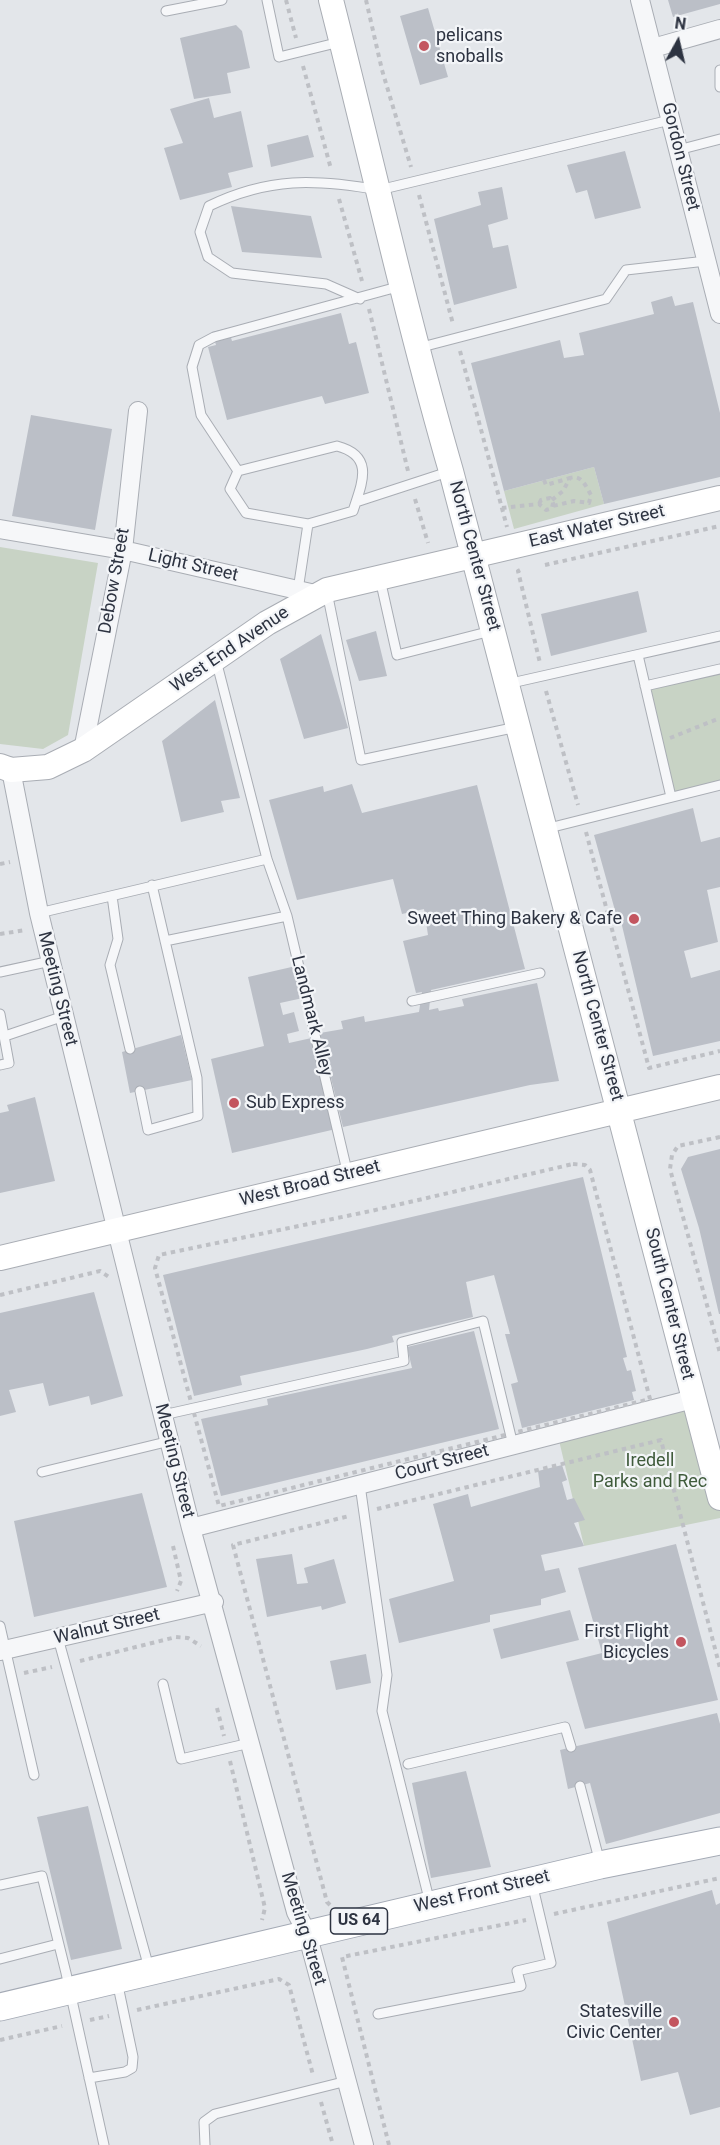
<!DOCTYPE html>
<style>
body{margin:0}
#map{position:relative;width:720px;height:2145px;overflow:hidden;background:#e3e6ea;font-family:Roboto,sans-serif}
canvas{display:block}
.north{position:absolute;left:648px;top:12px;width:60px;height:60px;-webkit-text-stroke:4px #f3f5f8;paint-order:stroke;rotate:8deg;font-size:16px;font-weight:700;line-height:24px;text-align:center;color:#2d3341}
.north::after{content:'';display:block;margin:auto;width:21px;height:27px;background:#2d3341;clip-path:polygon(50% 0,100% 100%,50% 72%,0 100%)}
</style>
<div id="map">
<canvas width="720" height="2145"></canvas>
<div class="north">N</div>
</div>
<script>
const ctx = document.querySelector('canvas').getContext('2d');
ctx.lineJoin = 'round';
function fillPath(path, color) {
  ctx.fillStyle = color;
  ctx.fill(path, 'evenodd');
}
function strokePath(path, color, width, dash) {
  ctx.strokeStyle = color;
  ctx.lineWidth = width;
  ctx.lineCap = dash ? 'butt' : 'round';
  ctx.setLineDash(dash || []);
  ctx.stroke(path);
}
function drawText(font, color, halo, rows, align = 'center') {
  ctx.font = font + ' Roboto,sans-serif';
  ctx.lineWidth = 4.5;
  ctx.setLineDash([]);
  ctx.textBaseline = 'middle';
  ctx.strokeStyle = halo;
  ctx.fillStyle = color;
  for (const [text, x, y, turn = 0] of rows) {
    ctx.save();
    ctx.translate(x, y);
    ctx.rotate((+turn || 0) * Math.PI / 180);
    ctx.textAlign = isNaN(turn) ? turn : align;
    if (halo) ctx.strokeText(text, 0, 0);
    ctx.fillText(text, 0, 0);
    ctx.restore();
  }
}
fillPath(new Path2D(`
 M594,467L604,504L514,529L504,491Z
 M0,547L98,563L68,735L43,749L0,744Z
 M720,669V785L671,797L645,686Z
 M693,1399L720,1498V1518L584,1546L557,1432Z`), '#c8d3c5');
fillPath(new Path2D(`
 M668,0H720V4L673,17Z
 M428,8L448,77L420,85L400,16Z
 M236,25L242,31L250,68L227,73L231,93L194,99L180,38Z
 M209,98L214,118L241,111L253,167L228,173L232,187L180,200L164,148L183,143L170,109Z
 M308,135L314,157L271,167L267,145Z
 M625,151L641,208L595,219L587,190L576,193L567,165Z
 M502,187L508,219L488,225L493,248L508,245L517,288L454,305L434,219L481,205L478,192Z
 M231,206L311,216L322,258L242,252Z
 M672,296L675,306L693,302L720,413V477L604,504L594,467L504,491L471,363L560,340L564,358L584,355L579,333L654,314L651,302Z
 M341,313L349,344L356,342L369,393L325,404L322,396L227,420L208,347L216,345L212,332L228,328L232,341Z
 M31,415L112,429L95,530L12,516Z
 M638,591L647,632L551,656L541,614Z
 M376,631L387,676L359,681L346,640Z
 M321,634L348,728L304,739L280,659Z
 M215,700L240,798L221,801L224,812L181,822L162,741Z
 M352,784L362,813L477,785L525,969L431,990L429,1010L438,1008L439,1011L464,1006L462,999L537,983L559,1081L530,1085L343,1127L320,1033L343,1029L341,1021L364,1016L365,1022L419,1012L422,992L416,993L403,941L428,935L424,909L402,914L393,879L297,900L269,800L323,786L324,792Z
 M693,808L701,842L720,837V887L707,890L718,942L684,951L691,978L720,970V1041L653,1056L619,913L616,914L594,835Z
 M296,966L303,998L280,1003L283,1015L294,1012L299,1031L287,1034L289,1043L316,1037L336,1129L232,1153L211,1059L264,1046L248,977Z
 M181,1035L192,1080L130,1093L122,1052Z
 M35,1097L55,1181L0,1193V1113L9,1111L7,1105Z
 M720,1149V1314H719L699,1228L681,1169L688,1157Z
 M583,1177L627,1357L623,1358L627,1371L631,1370L636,1391L632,1392L634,1400L522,1428L511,1384L518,1382L505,1334H510L494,1275L466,1282L473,1317L392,1336L394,1342L367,1349L240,1376L242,1385L194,1396L163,1275Z
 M94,1292L123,1396L91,1405L89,1396L49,1406L43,1383L9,1390L16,1412L0,1416V1313Z
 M474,1331L499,1429L221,1496L201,1419L268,1405L267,1399L412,1368L407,1347Z
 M562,1465L567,1480L562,1482L567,1500L574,1498L585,1520L574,1523L584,1546L541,1555L545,1571L559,1568L566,1592L541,1599V1605L490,1615V1622L399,1643L389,1599L454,1581L433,1504L468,1494L471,1507L540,1487L538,1471Z
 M142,1493L167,1587L34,1617L14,1521Z
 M676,1544L718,1700L585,1729L566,1662L602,1653L578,1568Z
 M292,1554L297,1584L308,1583L304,1568L334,1559L346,1603L322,1610L321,1606L267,1617L256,1559Z
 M570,1610L579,1640L501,1659L493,1629Z
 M366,1654L371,1683L336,1690L330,1661Z
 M717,1713L720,1724V1813L606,1844L590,1783L568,1789L560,1750Z
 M466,1771L491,1867L431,1878L412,1783Z
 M88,1806L122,1949L71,1960L37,1817Z
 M712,1890L716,1905L720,1903V2107L690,2115L678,2072L641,2081L607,1922Z`), '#bbbfc7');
const lane = new Path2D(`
 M267,0L279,57L340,42
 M166,11L222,0
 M720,70V87
 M678,150L720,139
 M360,299L326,284L232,273L208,257L200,232L209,206C269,177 315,179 379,190L670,120
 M418,348L606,299L626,270L706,261
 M238,471L230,489L246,513L308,524
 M356,502L451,471
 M380,579L397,655L491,631
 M298,590L308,524L353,511C362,483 375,456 337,446L238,471L201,415L192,367L199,345L214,337L401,286
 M327,592L361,760L517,727
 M638,655L671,797
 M216,660L267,859L287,916L348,1175
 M507,684L720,636
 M645,686L720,669
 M545,829L720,785
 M112,896L118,939L110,965L130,1049
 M39,913L267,859
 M165,941L287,916
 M0,972L51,961
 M412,1001L540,973
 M0,1014L9,1063L0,1065
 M5,1036L64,1016
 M140,1091L148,1130L198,1116L197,1078L152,885
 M163,1415L404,1361L402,1342L483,1321L513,1445
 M42,1472L170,1441
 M360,1485L387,1675L382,1711L430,1903
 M0,1626L34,1775
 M58,1638L149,1968
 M163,1684L181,1759L250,1743
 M408,1764L565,1727L571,1747
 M580,1786L600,1863
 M0,1885L42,1876L66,1973L104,2145
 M0,1959L58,1944
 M378,2014L521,1986L517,1971L551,1963L532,1883
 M89,2078L125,2072L132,2068L133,2057L117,1981
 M205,2145L204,2122L215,2114L347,2081`);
const street = new Path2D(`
 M640,0L720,314
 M653,48L720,29
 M0,529L123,550L315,594
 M83,750L123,550L138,411
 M11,770L39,913L117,1231L191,1528L296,1912L307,1933L364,2145
 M191,1528L693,1399
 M0,1651L214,1602`);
const secondary = new Path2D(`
 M331,0C371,157 406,315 451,471L720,1498
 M0,766L11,770L48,767L83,750L267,623L327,590L720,498
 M0,1258L720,1087`);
const primary = new Path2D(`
 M0,2007L600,1865L720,1841`);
strokePath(lane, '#a9adb4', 11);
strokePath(street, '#a9adb4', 20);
strokePath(secondary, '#a9adb4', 26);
strokePath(primary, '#a4aab5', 29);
strokePath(new Path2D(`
 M286,0L296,38
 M366,0L382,70L411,167
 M303,66L331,169
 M419,195L453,324
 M339,199L362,281
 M369,309L408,471
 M460,351L507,527
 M544,480L546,485L570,478
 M415,499L428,543
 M552,500L563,491L570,478C582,474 586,487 591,495L589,503L574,501L553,506
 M502,508L539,504L546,510L552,508L553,503L550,498L541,500L539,504
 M545,565L720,526
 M520,570L518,571L540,663
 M546,691L578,805
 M670,738L720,718
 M586,832L649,1068L720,1051
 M0,864L10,862
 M0,934L26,930
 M720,1137L678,1146L672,1155L670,1169L720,1353
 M573,1164L585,1165L590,1170L650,1399L219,1506L155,1268L159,1255L371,1211Z
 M0,1295L100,1271L109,1277
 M377,1509L661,1440L720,1668
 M173,1546L181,1581L177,1591
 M80,1661L176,1637L188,1638L201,1646
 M24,1673L52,1667
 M217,1708L224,1736
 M230,1761L265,1908L262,1920
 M330,1905L327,1902L233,1545L349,1516
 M554,1914L720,1878
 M137,2010L279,1979L289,1985L313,2075
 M90,2020L109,2016
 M0,2040L62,2026
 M321,2102L333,2145
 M389,2145L342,1957L526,1920`), '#bec0c5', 4, [4.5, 4.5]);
strokePath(lane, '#f6f7f9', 9);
strokePath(street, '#f6f7f9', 18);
strokePath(secondary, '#fff', 24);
strokePath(primary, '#fff', 27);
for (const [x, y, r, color] of [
 [424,46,6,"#c3555f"],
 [634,919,6,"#c3555f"],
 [234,1103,6,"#c3555f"],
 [681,1642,6,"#c3555f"],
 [674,2022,6,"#c3555f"]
]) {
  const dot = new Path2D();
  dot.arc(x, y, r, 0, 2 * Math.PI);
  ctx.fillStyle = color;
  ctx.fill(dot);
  strokePath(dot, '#f3f5f8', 2);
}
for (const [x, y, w] of [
 [359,1921,57]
]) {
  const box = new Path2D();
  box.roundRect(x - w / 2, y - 13, w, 26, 4.5);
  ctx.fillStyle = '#f3f5f8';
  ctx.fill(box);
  strokePath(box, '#2d3341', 1.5);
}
drawText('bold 16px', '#2d3341', null, [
 ["US 64",359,1921]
]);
drawText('18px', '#2d3341', '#f3f5f8', [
 ["pelicans",436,36,"left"],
 ["snoballs",436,57,"left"],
 ["Sweet Thing Bakery & Cafe",622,919],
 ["Sub Express",246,1103,"left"],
 ["First Flight",669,1632],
 ["Bicycles",669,1653],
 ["Statesville",662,2012],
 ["Civic Center",662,2033]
], 'right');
drawText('18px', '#2d3341', '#f3f5f8', [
 ["Gordon Street",680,157,76],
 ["East Water Street",597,527,-13],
 ["North Center Street",474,556,75],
 ["Light Street",193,566,13],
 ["Debow Street",115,581,-80],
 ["West End Avenue",230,650,-34],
 ["Meeting Street",57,989,76],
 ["Landmark Alley",311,1016,76],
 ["North Center Street",597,1026,75],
 ["West Broad Street",310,1184,-14],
 ["South Center Street",669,1304,76],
 ["Meeting Street",174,1461,76],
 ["Court Street",442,1463,-15],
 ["Walnut Street",107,1627,-13],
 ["West Front Street",482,1892,-13],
 ["Meeting Street",303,1929,73]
]);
drawText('18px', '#3f5b3b', '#f3f5f8', [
 ["Iredell",650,1461],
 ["Parks and Rec",650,1482]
]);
</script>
